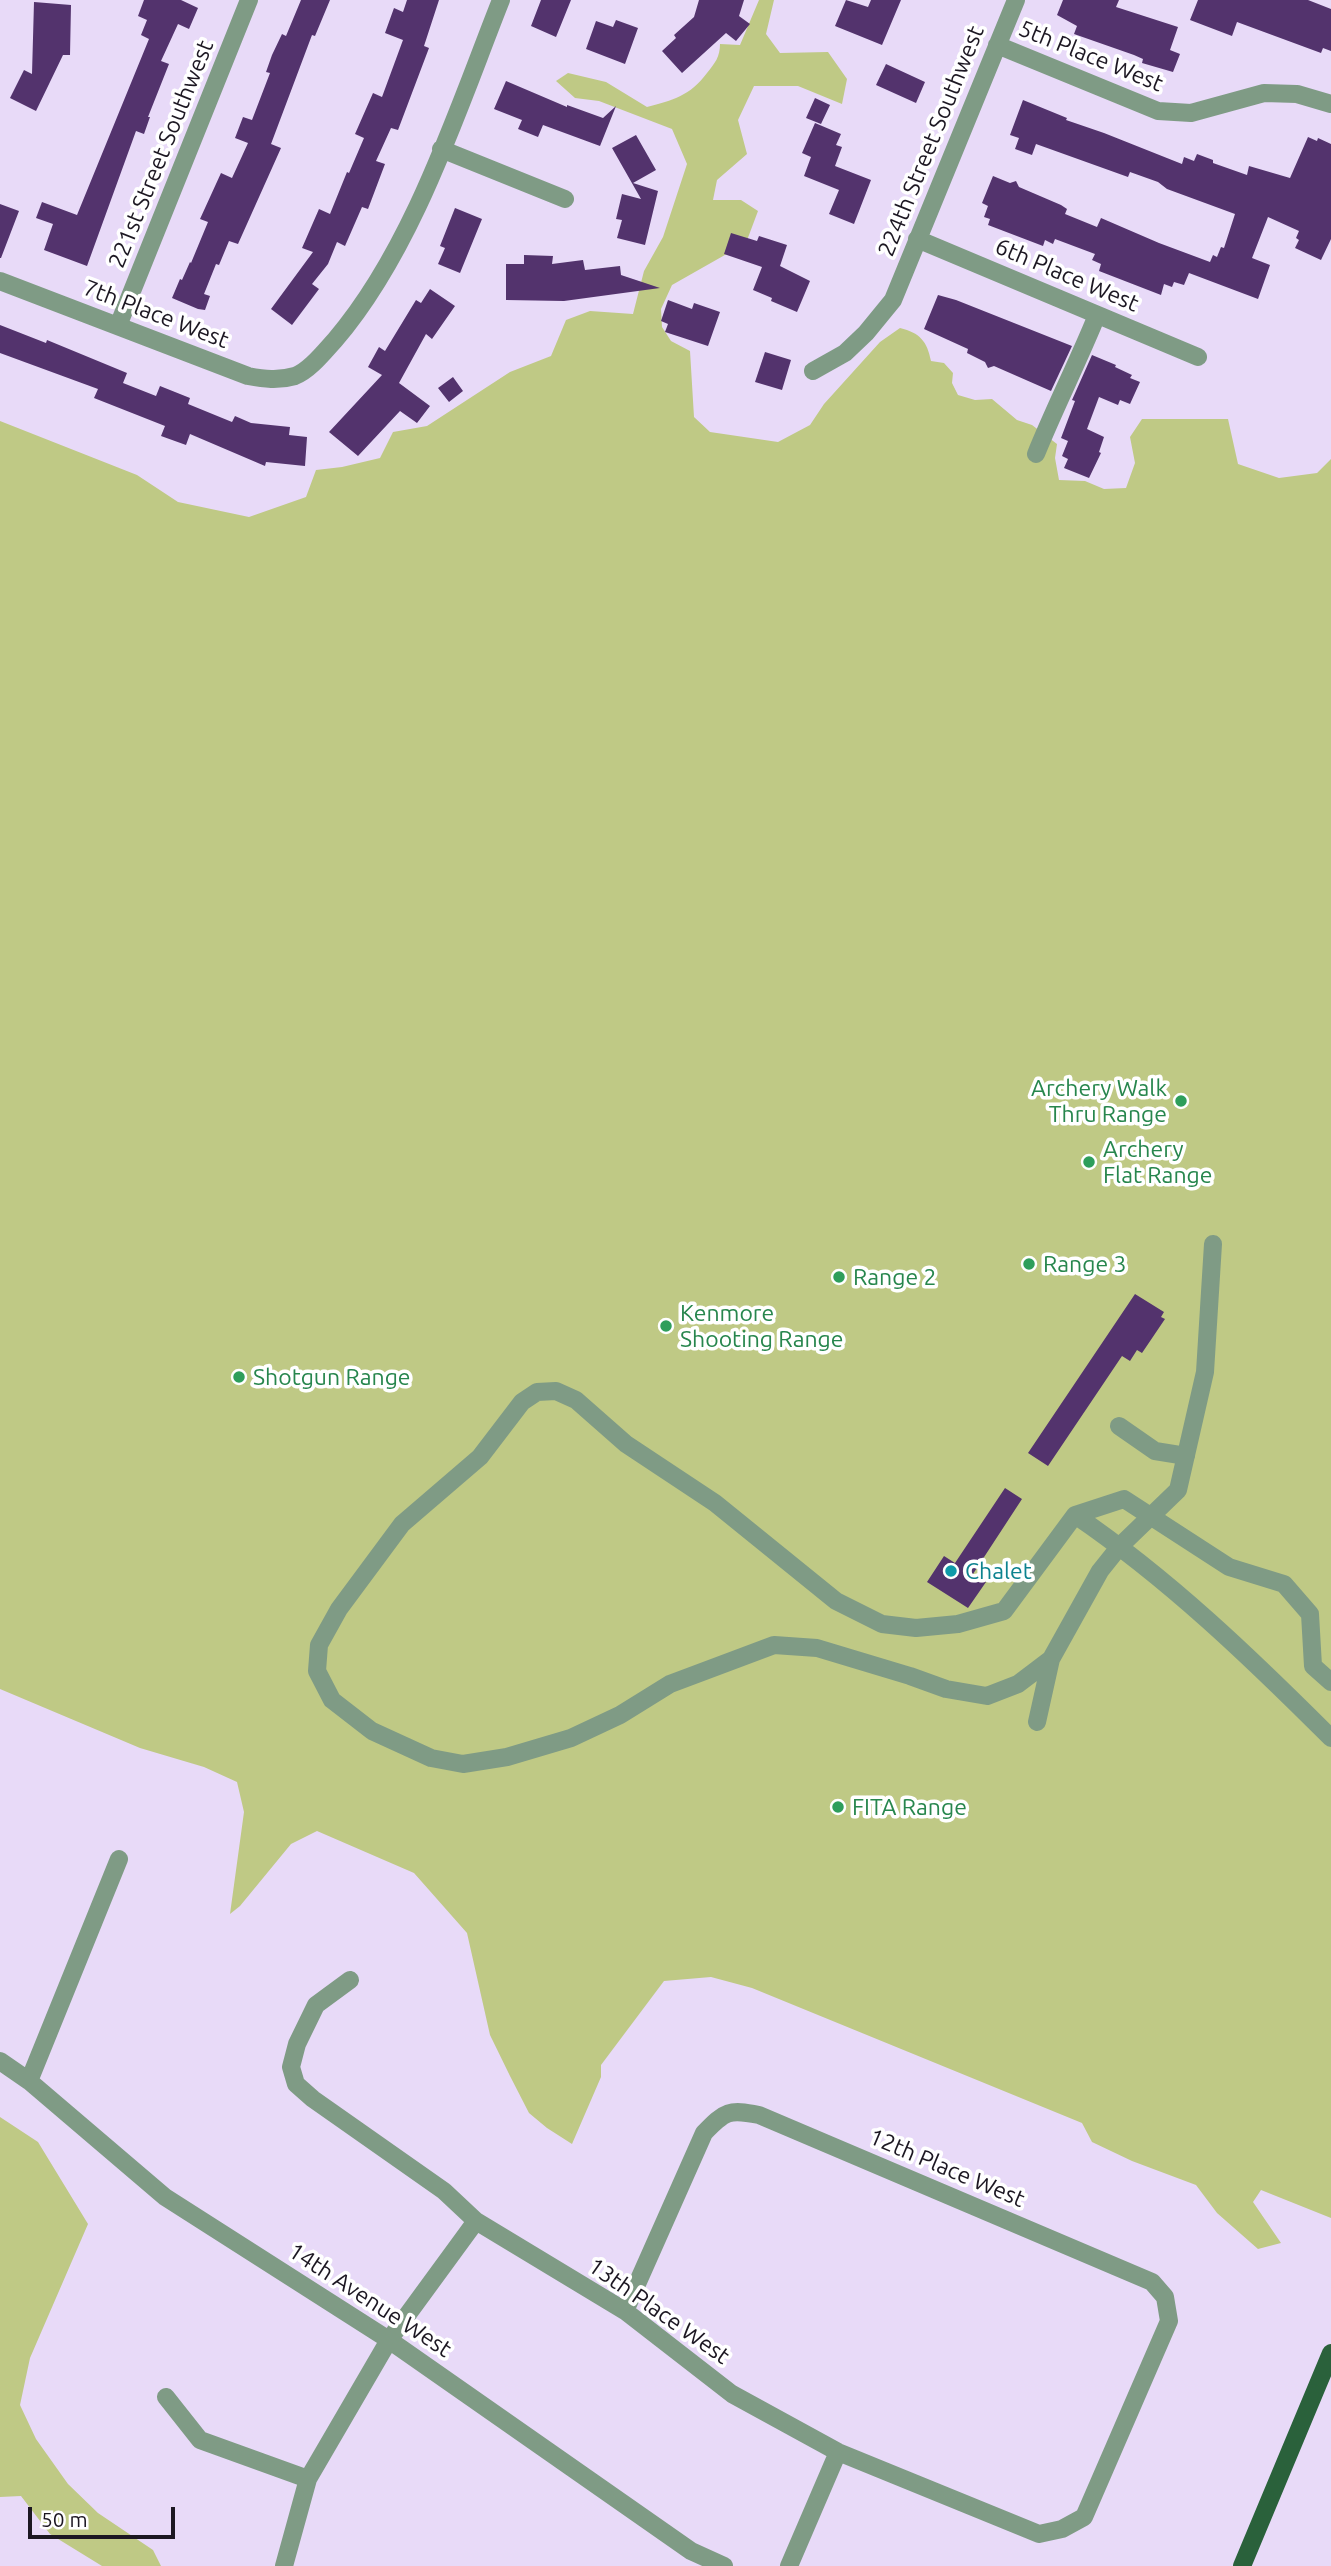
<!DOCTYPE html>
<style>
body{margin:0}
#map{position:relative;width:1331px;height:2566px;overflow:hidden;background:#e8daf8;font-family:Ubuntu,sans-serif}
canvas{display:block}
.scale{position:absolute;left:28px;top:2507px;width:147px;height:32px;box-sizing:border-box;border:4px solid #1c1722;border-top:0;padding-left:9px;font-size:21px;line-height:24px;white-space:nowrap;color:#1c1722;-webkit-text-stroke:5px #fff;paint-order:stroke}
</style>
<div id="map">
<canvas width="1331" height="2566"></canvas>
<div class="scale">50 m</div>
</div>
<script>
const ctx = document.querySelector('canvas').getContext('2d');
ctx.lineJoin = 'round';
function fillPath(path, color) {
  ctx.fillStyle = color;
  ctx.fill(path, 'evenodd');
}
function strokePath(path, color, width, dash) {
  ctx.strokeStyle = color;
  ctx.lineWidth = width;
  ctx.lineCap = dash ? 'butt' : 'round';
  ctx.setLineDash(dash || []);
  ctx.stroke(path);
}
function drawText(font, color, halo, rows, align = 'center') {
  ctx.font = font + ' Ubuntu,sans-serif';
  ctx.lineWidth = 7;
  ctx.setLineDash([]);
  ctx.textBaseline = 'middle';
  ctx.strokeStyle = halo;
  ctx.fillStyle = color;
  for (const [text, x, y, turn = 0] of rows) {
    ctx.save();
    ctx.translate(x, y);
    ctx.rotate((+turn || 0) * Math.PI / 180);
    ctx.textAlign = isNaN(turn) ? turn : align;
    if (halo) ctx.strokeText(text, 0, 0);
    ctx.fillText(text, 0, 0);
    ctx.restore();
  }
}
fillPath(new Path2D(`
 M759,0H774L766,34L780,53L828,52L847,79L842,104L798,86H754L738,120L747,154L717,180L713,200H741L758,211L746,243L672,285L661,309L662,327L671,341L690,351L694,417L710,432L778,442L810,425L824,404L880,342L900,328C920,333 927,341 931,361L944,363L953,373L952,383L958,395L975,400L992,399L1017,420L1032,425L1057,444L1055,458L1059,480L1085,481L1104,489L1126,488L1135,463L1130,437L1142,419H1228L1238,464L1279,478L1317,473L1331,459V2218L1261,2190L1253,2202L1281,2243L1258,2249L1217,2213L1196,2185L1132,2161L1092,2142L1082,2123L752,1988L711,1977L664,1981L601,2065V2077L572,2144L547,2128L529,2113L510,2076L490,2035L467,1933L414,1873L317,1831L291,1844L240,1906L230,1914L244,1812L237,1782L204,1767L140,1748L0,1689V421L137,475L178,502L249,517L306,497L316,470L342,467L380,458L393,432L427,426L510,372L551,356L566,320L590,311L633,314L644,271L663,237L687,164L672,129L599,101L575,98L556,81L568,73L606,82L647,107C673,100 690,96 707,73C715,63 720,57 720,44L740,45Z
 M0,2117L38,2142L88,2224L30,2358L20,2405L36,2439L68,2484L98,2513L153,2550L161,2566H102L50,2534L21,2496L0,2497Z`), '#bfc985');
fillPath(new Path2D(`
 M144,0H181L198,8L189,29L178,24L161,61L169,64L148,117H150L144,134L136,131L87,266L44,250L53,224L36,218L42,202L77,215L149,39L141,35L147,20L138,16Z
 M301,0H330L315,36L312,35L271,144L281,148L238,244L229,241L219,265L216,264L204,294L210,296L205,310L198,309L172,298L180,279L182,280L190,262L191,263L208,222L200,219L221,173L232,178L248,143L235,138L243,117L252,120L270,73L266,72L272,55L282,34L286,36Z
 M407,0H439L424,46L429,48L398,130L391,128L376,161L385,164L368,209L362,207L345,246L337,242L328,264L312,284L319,289L292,325L271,309L313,252L302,248L319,209L330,214L347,172L349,173L364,138L355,134L373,93L382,97L403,40L385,33L394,8L403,12Z
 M541,0H571L556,37L531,26Z
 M699,0H744L739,16L750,24L736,41L726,33L682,73L662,51L676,38L674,35L694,17Z
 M846,0L868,7L871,0H901L882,45L835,26Z
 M1063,0H1119L1116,7L1178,27L1170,50L1180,54L1173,72L1142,63L1143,59L1134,55L1074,34L1077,26L1057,15Z
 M1198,0H1308L1331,9V51L1323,48L1321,53L1237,22L1232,36L1190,20Z
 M34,2L71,5L70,55H63L36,111L10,98L24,70L32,74Z
 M616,20L638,28L625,64L586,49L596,21L613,27Z
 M886,64L925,82L916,103L876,85Z
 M506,81L567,107V105L603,118L616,106L600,146L543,125L538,137L518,129L522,120L494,109Z
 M815,98L830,105L821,124L806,118Z
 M1023,100L1067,118L1066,120L1104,133L1182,164L1184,157L1194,161L1197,154L1213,160V163L1247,175L1249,166L1290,178L1308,137L1317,141L1318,138L1331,144V239L1321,260L1295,248L1299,240L1296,238L1299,231L1268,217L1252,258L1270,265L1258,299L1189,273L1184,285L1174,282L1172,287L1164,284L1161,295L1099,271L1101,264L1092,260L1095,254L1055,239L1053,244L1045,240L1043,246L988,225L990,219L984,217L988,206L982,203L993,176L1010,183L1016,181L1019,187L1061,205L1067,209L1065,214L1097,227L1101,218L1159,243L1210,262L1213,255L1217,257L1221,247L1224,248L1235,214L1167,189L1158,182L1130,172L1128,177L1036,144L1032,155L1015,149L1019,138L1010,135Z
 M815,123L841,134L836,145L842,147L835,166L871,180L854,224L829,214L839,190L804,176L811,157L802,153Z
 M636,135L656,170L633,183L658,191L645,245L617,238L622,220L616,219L622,194L641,199L612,148Z
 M0,204L19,211L1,258H0Z
 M455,208L482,219L460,273L438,264L445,248L440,246Z
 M731,233L757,241L759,236L787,245L780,266L810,281L797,312L771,301L772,298L753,290L762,267L724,254Z
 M524,255L553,256L552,264L583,260L585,270L620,266L621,275L660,288L564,301L506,300V264H524Z
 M430,289L455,306L432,339L426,334L399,383L430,406L417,423L400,411L358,456L329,432L382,375L368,367L379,347L385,351L416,300L421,303Z
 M938,295L956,300L1072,346L1051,391L994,366L988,368L985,362L967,353L968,349L924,329Z
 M668,300L692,309L694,303L720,312L708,346L665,332L668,324L661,321Z
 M0,325L46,343L47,340L127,373L123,383L156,396L160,386L190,398L188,404L232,422L235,416L251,423L290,427L289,435L307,437L305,466L266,462L265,466L190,434L186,445L161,436L165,426L94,398L98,389L0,353Z
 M765,352L791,360L782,390L755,382Z
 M1092,355L1116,365L1115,367L1132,375L1130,378L1140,382L1130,404L1120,400L1118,405L1099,397L1087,429L1104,437L1099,452L1101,453L1089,478L1064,468L1068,459L1062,456L1068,441L1061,438L1075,401L1072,400Z
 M453,377L463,391L449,402L438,388Z
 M1135,1294L1164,1312L1161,1317L1165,1319L1142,1353L1137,1350L1130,1361L1122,1356L1048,1466L1028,1453Z
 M1005,1488L1022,1499L973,1574L986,1582L968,1608L927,1582L944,1556L955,1563Z`), '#53336d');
strokePath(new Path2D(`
 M997,45L1158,111L1191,113L1264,93L1297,94L1331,104
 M441,149L565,199
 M917,239L1198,357
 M0,281L248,376C264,379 278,381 295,376C310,370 324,352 335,340C413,249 457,111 501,0
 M118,326L249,0
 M813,371L845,353L866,333L893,300L1016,0
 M1036,454C1055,407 1078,362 1097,315
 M1119,1426L1155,1451L1186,1456
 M1075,1515C1169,1579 1251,1658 1331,1738
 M1051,1659L1018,1684L987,1696L946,1689L910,1676L817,1648L774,1645L670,1684L620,1715L571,1738L507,1757L463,1764L431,1758L372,1731L332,1700L317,1671L319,1645L339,1609L402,1524L480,1457L522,1402L537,1392L556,1391L576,1400L626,1444L715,1503L836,1601L882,1624L916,1628L958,1624L1004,1611L1075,1515L1124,1499L1229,1567L1284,1584L1310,1614L1313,1666L1331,1682
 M1037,1722L1051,1659L1100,1571L1120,1546L1178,1490L1205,1372L1213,1244
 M350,1980L316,2005L297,2044L291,2067L296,2084L313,2099L444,2191L476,2221L625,2311L732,2394L838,2452L1039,2534L1062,2529L1084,2517L1169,2321L1165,2297L1152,2282L759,2115C729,2109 725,2111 704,2133L625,2311
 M0,2061L29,2081L165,2197L389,2340L691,2551L724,2566
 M29,2081L119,1859
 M166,2397L200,2440L308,2479
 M284,2566L308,2479L389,2340L476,2221
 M789,2566L838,2452`), '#7f9b85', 18);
strokePath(new Path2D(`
 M1242,2566L1331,2353`), '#2a613b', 18);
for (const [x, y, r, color] of [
 [1181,1101,7,"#2e9e5b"],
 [1089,1162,7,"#2e9e5b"],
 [1029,1264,7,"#2e9e5b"],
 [839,1277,7,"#2e9e5b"],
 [666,1326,7,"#2e9e5b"],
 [239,1377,7,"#2e9e5b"],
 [951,1571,7,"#0f9aa8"],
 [838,1807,7,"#2e9e5b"]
]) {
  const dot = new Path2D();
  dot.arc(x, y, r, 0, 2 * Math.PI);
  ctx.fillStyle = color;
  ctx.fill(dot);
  strokePath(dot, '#fff', 2.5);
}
drawText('23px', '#1c1722', '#fff', [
 ["5th Place West",1091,56,22],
 ["224th Street Southwest",931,141,-68],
 ["221st Street Southwest",161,154,-68],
 ["6th Place West",1067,275,23],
 ["7th Place West",156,314,21],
 ["12th Place West",947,2168,23],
 ["14th Avenue West",370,2300,33],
 ["13th Place West",659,2311,35]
]);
drawText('23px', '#27864d', '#fff', [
 ["Archery Walk",1167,1088,"right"],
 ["Thru Range",1167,1114,"right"],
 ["Archery",1103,1149],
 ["Flat Range",1103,1175],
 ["Range 3",1043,1264],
 ["Range 2",853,1277],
 ["Kenmore",680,1313],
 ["Shooting Range",680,1339],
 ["Shotgun Range",253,1377],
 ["FITA Range",852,1807]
], 'left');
drawText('23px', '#0d838f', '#fff', [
 ["Chalet",965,1571]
], 'left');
</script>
